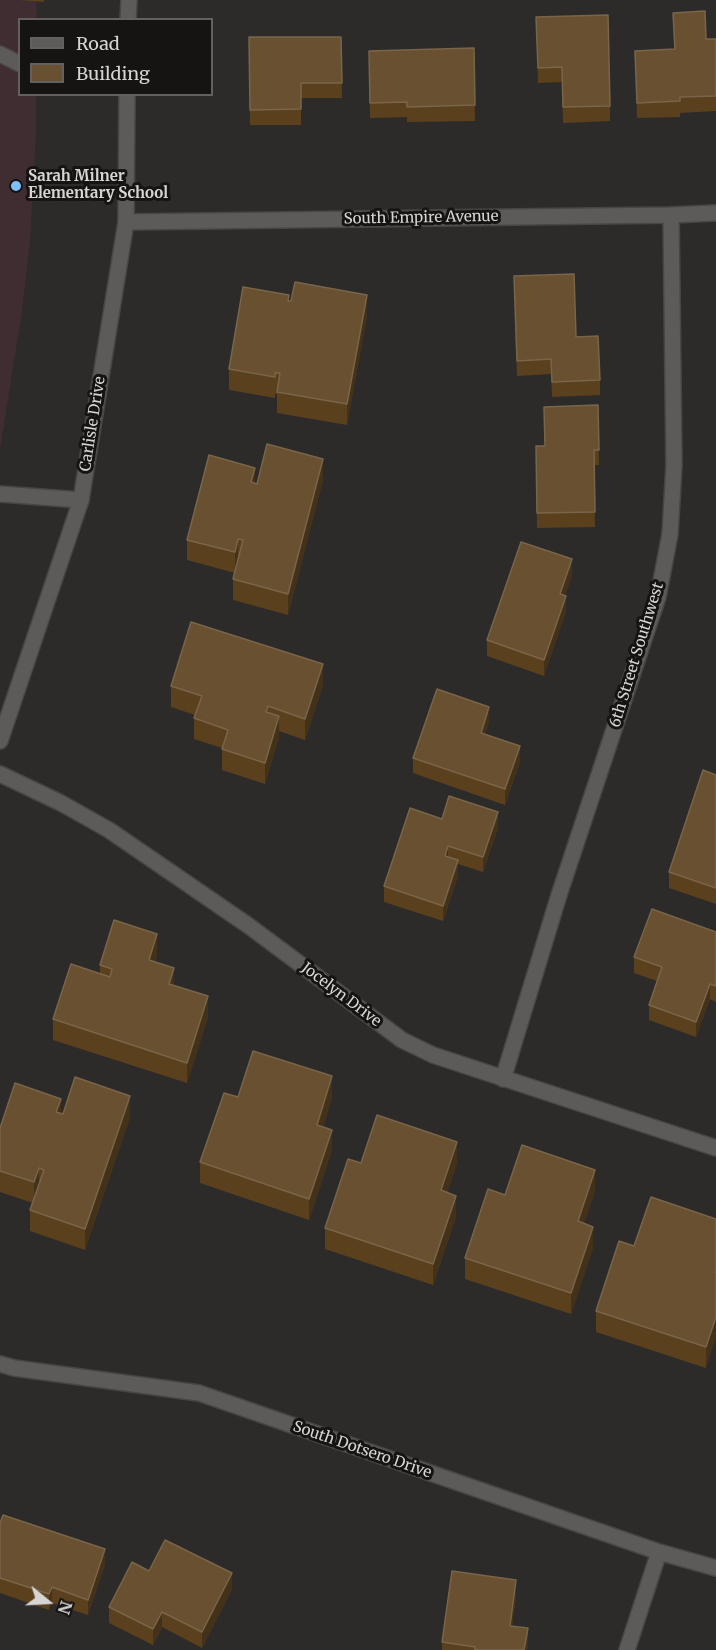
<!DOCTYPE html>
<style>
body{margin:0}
#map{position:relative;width:716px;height:1650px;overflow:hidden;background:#2d2b2a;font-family:Merriweather,serif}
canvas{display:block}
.legend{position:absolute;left:18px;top:18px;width:195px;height:78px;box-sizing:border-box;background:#151413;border:2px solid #626160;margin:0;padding:8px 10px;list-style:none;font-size:18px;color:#d6d5d4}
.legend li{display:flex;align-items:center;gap:12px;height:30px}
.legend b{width:30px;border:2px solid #626160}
.north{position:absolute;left:18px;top:1572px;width:60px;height:60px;-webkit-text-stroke:4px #151413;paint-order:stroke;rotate:108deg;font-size:16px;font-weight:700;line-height:24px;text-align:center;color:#d6d5d4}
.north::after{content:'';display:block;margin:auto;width:21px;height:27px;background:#d6d5d4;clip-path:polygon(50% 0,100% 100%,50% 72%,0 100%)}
</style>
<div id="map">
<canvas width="716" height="1650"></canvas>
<ul class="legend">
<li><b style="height:8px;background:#5d5b59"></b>Road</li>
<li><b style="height:16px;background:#685030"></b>Building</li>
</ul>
<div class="north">N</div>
</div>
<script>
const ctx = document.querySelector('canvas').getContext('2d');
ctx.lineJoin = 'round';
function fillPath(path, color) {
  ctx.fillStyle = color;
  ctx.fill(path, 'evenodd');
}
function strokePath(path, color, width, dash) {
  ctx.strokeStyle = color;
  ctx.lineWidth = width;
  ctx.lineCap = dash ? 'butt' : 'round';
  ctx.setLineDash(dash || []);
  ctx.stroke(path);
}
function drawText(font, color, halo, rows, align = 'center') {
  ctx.font = font + ' Merriweather,serif';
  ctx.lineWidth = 6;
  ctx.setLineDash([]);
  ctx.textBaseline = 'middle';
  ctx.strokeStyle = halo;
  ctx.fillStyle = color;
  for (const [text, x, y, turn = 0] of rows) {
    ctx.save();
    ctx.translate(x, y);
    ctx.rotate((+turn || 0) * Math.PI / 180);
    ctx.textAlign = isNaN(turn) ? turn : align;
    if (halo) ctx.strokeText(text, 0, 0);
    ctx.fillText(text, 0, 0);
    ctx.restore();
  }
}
fillPath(new Path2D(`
 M0,0H36L37,19L20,20V94L36,95V133L30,240L22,311L0,449Z`), '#402d32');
const service = new Path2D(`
 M0,54L20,64
 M0,494L81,500`);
const minor = new Path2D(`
 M126,222L671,215L716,213
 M0,774L61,803L109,830L249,926L402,1040L433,1055L716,1148
 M503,1079L559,895L658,597L670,534L674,465L671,215
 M0,1364L14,1368L199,1393L659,1552L716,1568
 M627,1650L659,1552`);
const tertiary = new Path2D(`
 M128,20L129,0
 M0,741L81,500L126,222L127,94`);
strokePath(service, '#474644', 18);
strokePath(minor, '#474644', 18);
strokePath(tertiary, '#474644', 18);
strokePath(service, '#5d5b59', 15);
strokePath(minor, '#5d5b59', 15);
strokePath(tertiary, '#5d5b59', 15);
fillPath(new Path2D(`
 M19,0H44V2Z
 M673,13L706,39H716V111L680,113V117L637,118L635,51L674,49Z
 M536,17L610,106V121L563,123L562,82L538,83Z
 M249,37H341L342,98H301V125H250Z
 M474,48L475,121L407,122V117L370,118L369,51Z
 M514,276L576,337L600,380V395L552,397L551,374L517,376Z
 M289,301L367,316L347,425L277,413V394H275V398L229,390V369Z
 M598,405L599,465H594L595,527L537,528L536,446H545Z
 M323,480L288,615L233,600V579L235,573L187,560V540L255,483Z
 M572,575L565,595L566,611L544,676L487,656V640Z
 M323,685L305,740L279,731V737L265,784L222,770V748L194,739V718L195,715L171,707V686Z
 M489,722L485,734L520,762L505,805L413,773V758Z
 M716,775V904L669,888V872Z
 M442,819L498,828L483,872L458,864V876L443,921L384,902V886Z
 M716,932V1002L710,999L696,1037L649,1020V1005L657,981L634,973V957Z
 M157,955L155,962L174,986L208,1017L187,1083L53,1040V1019L100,973V965Z
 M238,1097H332L323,1127L332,1150L309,1220L200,1183V1162Z
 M61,1114L130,1117L85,1250L30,1231V1210L33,1203L0,1192V1128Z
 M361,1163H457L447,1193L456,1217L433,1285L325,1249V1228Z
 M595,1191L584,1223L593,1248L571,1314L465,1279V1258L505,1195Z
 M716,1219L706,1368L596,1332V1311L634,1246Z
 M0,1523L105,1564L88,1615L52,1603L49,1610L0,1593Z
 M149,1571L232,1589L202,1648L162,1627L153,1645L109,1623V1607Z
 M516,1596L512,1626L528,1644L527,1650H442V1642Z`), '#5a401d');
fillPath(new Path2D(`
 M367,295V316L347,425V404Z
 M323,459V480L288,615V594Z
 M255,468V489L251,482Z
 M238,539V560L235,573V552Z
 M572,559V575L560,609V594Z
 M566,596V611L544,676V660Z
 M323,664V685L305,740V719Z
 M489,707V722L481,748V733Z
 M279,716V737L265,784V763Z
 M520,746V762L505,805V789Z
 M498,812V828L483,872V857Z
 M448,846V861L445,856Z
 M458,860V876L443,921V906Z
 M157,934V955L149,981V960Z
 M174,968V989L169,984Z
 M710,984V999L696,1037V1022Z
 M208,996V1017L187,1083V1063Z
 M332,1076V1097L317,1146V1125Z
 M130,1096V1117L85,1250V1229Z
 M61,1099V1120L56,1112Z
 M332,1130V1150L309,1220V1199Z
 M457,1142V1163L441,1211V1190Z
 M39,1168V1189L34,1203V1182Z
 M595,1170V1191L578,1242V1221Z
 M456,1196V1217L433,1285V1264Z
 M593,1227V1248L571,1314V1293Z
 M716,1317V1338L706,1368V1347Z
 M105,1549V1564L88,1615V1600Z
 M232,1573V1589L202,1648V1632Z
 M516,1580V1596L510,1641V1626Z
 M52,1587V1603L49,1610V1594Z
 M162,1612V1627L153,1645V1629Z
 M528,1628V1644L527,1650H524Z`), '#43311a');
const building = new Path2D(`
 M705,11L706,39H716V96L680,97V101L637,103L635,51L675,49L673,13Z
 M608,15L610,106L563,107L562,67L538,68L536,17Z
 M249,37H341L342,83H301V109L250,110Z
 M474,48L475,105L407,107V102L370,103L369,51Z
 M574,274L576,337L598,336L600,380L552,382L551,359L517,361L514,276Z
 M295,282L367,295L347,404L277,392L280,373H275V377L229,369L243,287L289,295L288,301H291Z
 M598,405L599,450H594L595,512L537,513L536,446H545L544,407Z
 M267,444L323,459L288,594L233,579L243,540L238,539L235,552L187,540L209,455L255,468L251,482L257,484Z
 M521,542L572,559L560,594L566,596L544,660L487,640Z
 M191,622L323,664L305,719L268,706L266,712L279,716L265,763L222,749L228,730L194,718L202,696L171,686Z
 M437,689L489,707L481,733L520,746L505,789L413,758Z
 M703,770L716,775V888L669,872Z
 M449,796L498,812L483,857L448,846L445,856L458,860L443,906L384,886L410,808L442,819Z
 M652,909L716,932V986L710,984L696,1022L649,1005L662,967L634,957Z
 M114,920L157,934L149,960L174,968L169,984L208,996L187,1063L53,1019L71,964L110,977L112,969L100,965Z
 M253,1051L332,1076L317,1125L332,1130L309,1199L200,1162L224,1093L238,1097Z
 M75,1077L130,1096L85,1229L30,1210L44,1170L39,1168L34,1182L0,1171V1128L15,1083L61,1099L56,1112L63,1114Z
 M377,1115L457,1142L441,1190L456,1196L433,1264L325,1228L348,1159L361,1163Z
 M522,1145L595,1170L578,1221L593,1227L571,1293L465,1258L488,1189L505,1195Z
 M651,1197L716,1219V1269L715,1272L716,1273V1317L706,1347L596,1311L619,1241L634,1246Z
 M3,1515L105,1549L88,1600L52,1587L49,1594L0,1578V1523Z
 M165,1540L232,1573L202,1632L162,1612L153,1629L109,1607L132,1562L149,1571Z
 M452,1571L516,1580L510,1626L528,1628L524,1650H475V1647L442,1642Z`);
fillPath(building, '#685030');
strokePath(building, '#79654a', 1.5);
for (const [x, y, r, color] of [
 [16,186,6,"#7ebef9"]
]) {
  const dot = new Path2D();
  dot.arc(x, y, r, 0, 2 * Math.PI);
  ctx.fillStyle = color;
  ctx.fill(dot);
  strokePath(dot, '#151413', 2);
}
drawText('bold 15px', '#d6d5d4', '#151413', [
 ["Sarah Milner",28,177],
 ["Elementary School",28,194]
], 'left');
drawText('15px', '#d6d5d4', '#151413', [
 ["South Empire Avenue",421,218,-1],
 ["Carlisle Drive",93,424,-81],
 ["6th Street Southwest",637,655,-73],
 ["Jocelyn Drive",341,995,37],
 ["South Dotsero Drive",362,1450,19]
]);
</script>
